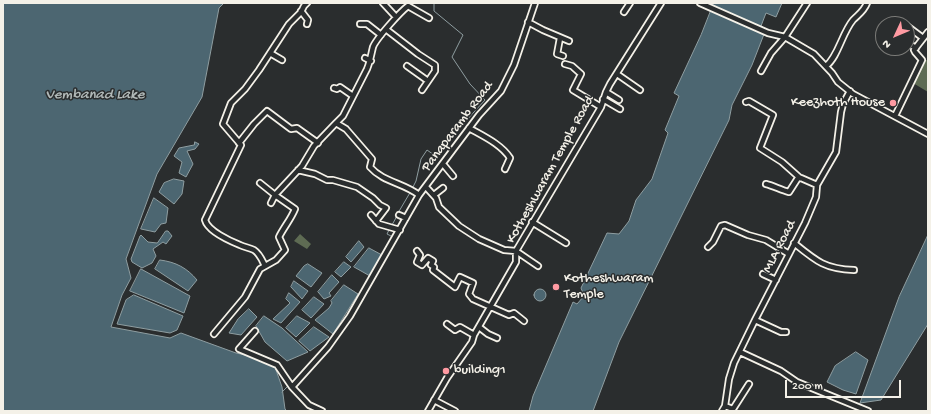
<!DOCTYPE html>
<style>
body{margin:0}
#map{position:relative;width:931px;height:414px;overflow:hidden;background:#2a2d2e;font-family:"Gochi Hand",sans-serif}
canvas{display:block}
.frame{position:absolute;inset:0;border:4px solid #f4f1e8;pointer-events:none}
.north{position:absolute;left:875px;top:16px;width:40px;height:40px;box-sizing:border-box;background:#2a2d2e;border:1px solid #7b7b78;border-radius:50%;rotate:226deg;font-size:11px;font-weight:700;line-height:16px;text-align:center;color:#f4f1e8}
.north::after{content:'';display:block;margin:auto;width:14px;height:18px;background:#ff9aa2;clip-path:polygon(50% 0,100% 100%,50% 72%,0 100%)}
.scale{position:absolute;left:785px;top:380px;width:116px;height:18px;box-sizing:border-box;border:2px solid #f4f1e8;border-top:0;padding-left:5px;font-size:12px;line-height:14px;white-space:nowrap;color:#f4f1e8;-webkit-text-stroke:3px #2a2d2e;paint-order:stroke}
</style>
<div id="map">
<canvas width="931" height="414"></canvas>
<div class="frame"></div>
<div class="north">N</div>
<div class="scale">200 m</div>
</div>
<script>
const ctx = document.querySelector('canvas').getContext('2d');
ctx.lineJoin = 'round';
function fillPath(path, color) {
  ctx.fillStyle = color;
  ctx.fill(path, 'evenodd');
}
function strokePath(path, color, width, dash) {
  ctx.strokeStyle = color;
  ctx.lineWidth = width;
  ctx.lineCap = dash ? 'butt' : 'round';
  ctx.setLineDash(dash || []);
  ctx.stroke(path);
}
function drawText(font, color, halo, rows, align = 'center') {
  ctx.font = font + ' "Gochi Hand",sans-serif';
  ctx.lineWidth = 3;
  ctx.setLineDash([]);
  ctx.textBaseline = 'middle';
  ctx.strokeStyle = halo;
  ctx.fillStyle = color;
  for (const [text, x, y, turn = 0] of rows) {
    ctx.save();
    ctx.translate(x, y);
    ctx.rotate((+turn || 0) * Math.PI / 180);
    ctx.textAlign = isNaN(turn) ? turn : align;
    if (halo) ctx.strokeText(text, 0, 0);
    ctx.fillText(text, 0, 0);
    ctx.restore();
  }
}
fillPath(new Path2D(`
 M926,60H928V92L913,83Z
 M300,234L311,244L307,249L294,241Z`), '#5e6b53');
const water = new Path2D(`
 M3,3H224L219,8L202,97L157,174L126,259L131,278L122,295L111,327L170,338L181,333L236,353L255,357L275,367L282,387L285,409L287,411H3Z
 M714,3H782L776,17L766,13L761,26L766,29L752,65L732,105L729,120L619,342L593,411H529L533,396L573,302L577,304L584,296L581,288L607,233L619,234L629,221L636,200L652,179L668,133L665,130L679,96L674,93L701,35Z
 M195,142L199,144L195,149L187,151L193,164L186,177L179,173L182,162L174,156L179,148L194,145Z
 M174,179L184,181L182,194L174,204L159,192L164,183Z
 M154,198L168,208L166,223L161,224L155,232L141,229Z
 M166,231H168L172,236L166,244L163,242L153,249L156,256L152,263L142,268L132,262L131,259L140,236L141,235L148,242L157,243Z
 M928,235V324L881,400L860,403L899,297Z
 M359,241L364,247L351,262L346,257Z
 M369,248L382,255L370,276L354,267Z
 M160,260C176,262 187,268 197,280L188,291L155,269Z
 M344,262L351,267L341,277L335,272Z
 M308,264L322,273L311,287L296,276L304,266Z
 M141,269L190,296L184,313L130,291Z
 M332,275L339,282L329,293L331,296L324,299L318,292Z
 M294,281L308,291L302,299L291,287Z
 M344,285L358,294L333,334L315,320L329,308L332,303L331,301Z
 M534 295a6 6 0 1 1 12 0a6 6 0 1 1-12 0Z
 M289,293L300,302L281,323L273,319L290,303L286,299Z
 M134,295L183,316L177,330L170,333L117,324L126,300Z
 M314,297L324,304L311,318L302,310Z
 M249,309L257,317L241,335L229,333L238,319Z
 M264,316L282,328L308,352L287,361L265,342L256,326Z
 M297,316L310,323L296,337L286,328Z
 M314,327L329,337L310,351L299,341Z
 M856,352L868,360L856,394L843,390L827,382L835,366Z`);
fillPath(water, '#4c6671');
strokePath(water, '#8f9ea1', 1);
strokePath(new Path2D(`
 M412,189L416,181L421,159L427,150L437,157C452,137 468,118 485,100L470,84L452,57L463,35L434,11V3
 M398,213L411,191
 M392,225L397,216
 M390,228L387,234L393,237
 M344,321L355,303
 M317,355L328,343
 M291,383L299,376
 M282,392L289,385`), '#8f9ea1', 1);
const street = new Path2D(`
 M383,3L396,17
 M700,3L768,33L785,37L814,54L832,73L838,82L853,94L928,134
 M301,11L308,20L307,24
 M624,12L630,3
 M528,22L543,30L569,41
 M360,24H367L381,35
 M907,26L923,38
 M387,30L418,54L435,65V71L422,90
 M560,38L557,54L563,56
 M907,43L916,48
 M270,53L282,60
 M365,58L371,61
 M565,64L572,66L581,74L573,90L601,107
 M407,66L428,81
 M826,66C838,57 842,33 853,20C859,14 864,11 867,3
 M761,71L771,53L785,37L807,3
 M617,74L640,90
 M334,88L337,89L340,87L353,96
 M606,92L619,100
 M603,99L620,109
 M746,102L749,101L773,115L760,148L782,162L800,178
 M895,116L922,60L915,52L914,50L928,32
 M336,123L343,116L367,69C370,62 371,55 373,47C376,39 400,12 408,6L429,18
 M469,128C483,136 501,144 510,158L505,169
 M239,143L254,124L267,111L291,129L297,128L318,143
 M443,164L453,176
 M298,170L315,174L327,180H333L357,187L373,198L380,205L386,208L376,221
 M260,183L275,195L271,203
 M766,184C774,186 781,190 789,192L798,178H801L817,185
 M426,187L436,198L439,207L459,226L479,239L504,250L516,251L538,266
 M434,195L443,188
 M371,215L379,224L400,230
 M399,215L406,218
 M532,222L566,243
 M794,243C816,261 825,269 854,270
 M708,247L713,242L721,226L725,225L748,235L766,240L789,254
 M417,251L420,255L417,262L422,265L428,258L433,261L431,265L434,267L433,270L455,287L460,277L473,283L469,294L473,299L509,315L514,313L524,321
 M265,266C262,260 260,254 254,250C250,248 244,247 240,245C230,241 208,231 205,220L241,145L223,124L231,103L245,89L259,70L289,24L301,12L304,6L307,3
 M763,274L776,280
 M755,320L781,332H786
 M447,324L455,330L460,327L474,335
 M479,327L488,334L497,338
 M255,331L239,349L277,365L292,387L328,347L350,316L419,195L479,115L501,91L514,65L535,3
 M214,334L245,297L260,269L276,260L285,250L279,237C284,227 291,219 295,209L275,195L302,166L314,146L336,123L346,129L372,159L370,167C383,182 404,183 419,195
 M740,352L781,371L797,382L868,411
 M292,387L309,405L322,411
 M434,400L455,411
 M725,406L733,409L749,384
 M428,411L447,378L472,342L474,335L516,262V251L601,107L606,92L610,84L661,3
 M722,411L725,406L729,379L734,363L755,320L805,223L816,197L817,185L836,152L841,112L843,104L850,91`);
strokePath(street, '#f4f1e8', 8);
strokePath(street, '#2a2d2e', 4.5);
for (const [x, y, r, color] of [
 [893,103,4,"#ff9aa2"],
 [556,287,4,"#ff9aa2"],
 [446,371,4,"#ff9aa2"]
]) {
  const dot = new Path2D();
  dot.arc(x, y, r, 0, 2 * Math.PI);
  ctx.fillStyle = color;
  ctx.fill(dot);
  strokePath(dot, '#2a2d2e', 1.5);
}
drawText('14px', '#f4f1e8', '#2a2d2e', [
 ["Keezhoth House",885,103,"right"],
 ["Kotheshwaram",564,279],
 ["Temple",564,295],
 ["building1",454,371]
], 'left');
drawText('14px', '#f4f1e8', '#2a2d2e', [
 ["Panaparamb Road",458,127,-53],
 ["Kotheshwaram Temple Road",551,170,-61],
 ["MLA Road",780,247,-63]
]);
drawText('italic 15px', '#b1b9b8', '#2a2d2e', [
 ["Vembanad Lake",95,96]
]);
</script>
